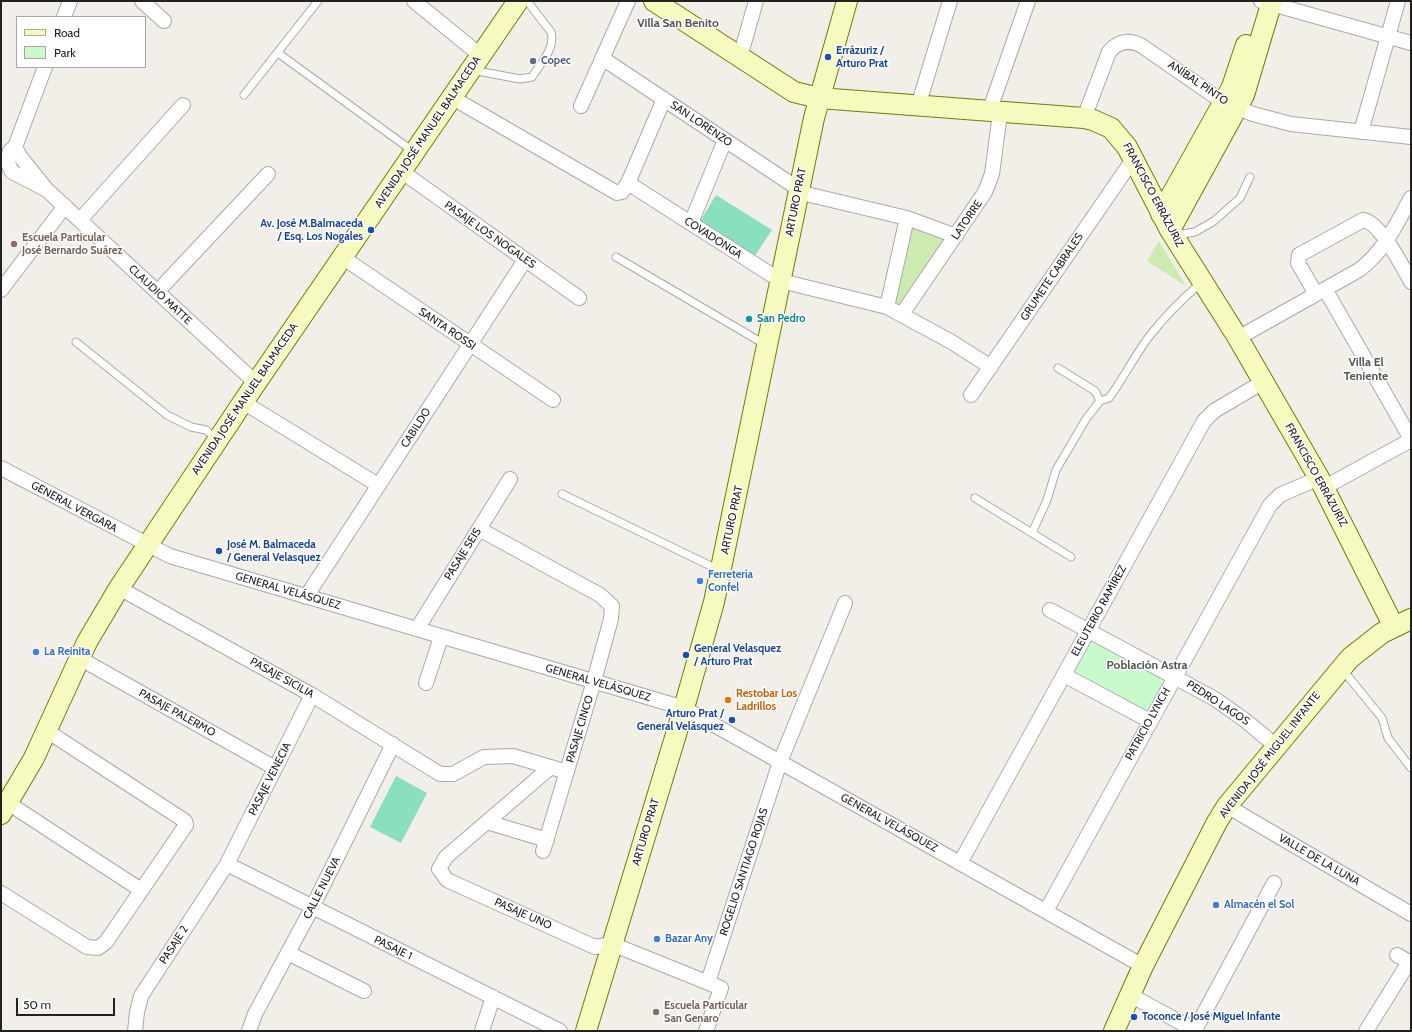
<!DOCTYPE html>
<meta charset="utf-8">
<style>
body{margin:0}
#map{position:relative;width:1412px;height:1032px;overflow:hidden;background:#f2efe9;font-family:Cabin,sans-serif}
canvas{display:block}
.frame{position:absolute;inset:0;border:2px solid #222;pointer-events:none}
.legend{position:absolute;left:16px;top:16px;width:130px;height:52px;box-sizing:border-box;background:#fff;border:1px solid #a7a7a7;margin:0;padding:5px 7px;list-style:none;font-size:12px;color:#222}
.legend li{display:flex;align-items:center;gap:8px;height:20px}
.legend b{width:20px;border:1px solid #a7a7a7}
.scale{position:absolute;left:16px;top:998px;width:99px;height:18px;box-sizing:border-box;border:2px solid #222;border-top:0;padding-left:5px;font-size:12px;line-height:14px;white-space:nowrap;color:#222;-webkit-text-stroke:3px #fff;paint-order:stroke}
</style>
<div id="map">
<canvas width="1412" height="1032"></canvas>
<div class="frame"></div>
<ul class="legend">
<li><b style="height:5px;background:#f7fabf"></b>Road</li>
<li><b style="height:11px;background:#c8facc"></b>Park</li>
</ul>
<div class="scale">50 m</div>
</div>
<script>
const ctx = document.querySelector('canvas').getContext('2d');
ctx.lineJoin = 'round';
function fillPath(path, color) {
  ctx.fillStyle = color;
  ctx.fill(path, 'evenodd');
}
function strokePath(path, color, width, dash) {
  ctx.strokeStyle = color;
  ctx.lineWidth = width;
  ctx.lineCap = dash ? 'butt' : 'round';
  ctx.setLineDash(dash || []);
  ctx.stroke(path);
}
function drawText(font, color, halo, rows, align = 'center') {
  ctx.font = font + ' Cabin,sans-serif';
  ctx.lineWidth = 3;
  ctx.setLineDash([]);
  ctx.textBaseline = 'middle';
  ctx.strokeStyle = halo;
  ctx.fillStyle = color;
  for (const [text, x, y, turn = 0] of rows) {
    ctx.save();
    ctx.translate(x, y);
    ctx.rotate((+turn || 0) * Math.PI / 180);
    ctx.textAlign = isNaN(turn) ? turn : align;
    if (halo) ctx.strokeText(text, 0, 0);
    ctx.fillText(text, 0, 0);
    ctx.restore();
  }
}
fillPath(new Path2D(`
 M911,225L946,240L900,306L894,302Z
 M1159,241L1186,286L1147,261Z`), '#cdebb0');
fillPath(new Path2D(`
 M1092,638L1165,679L1147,711L1074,671Z`), '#c8facc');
fillPath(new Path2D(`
 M716,195L772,230L754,257L699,223Z
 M396,776L427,793L401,843L370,827Z`), '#88e0be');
const lane = new Path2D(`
 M278,53L414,152
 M472,70L520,79L532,77C540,64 556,48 551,32L527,1
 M244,95L318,1
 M1175,231L1183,234L1195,232L1214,221L1240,198L1250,177
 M616,257L766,345
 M76,342L167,415L191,427L206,430L217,440
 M1058,368L1095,391L1100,401
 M562,494L719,570
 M975,498L1071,557
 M1032,533L1047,500L1056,470L1086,419L1100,401L1109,398C1123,379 1134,357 1148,338C1164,317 1182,299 1202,282
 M1342,669L1382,718L1388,738L1411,768`);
const street = new Path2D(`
 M142,1L164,21
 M414,1L480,55
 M1261,1L1411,43
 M64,17L70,1
 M740,57L756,1
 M602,58L806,194L907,218L956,236
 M451,97L617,193L622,192L628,183L664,99
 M581,106L628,1
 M918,106L950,1
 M989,112L1028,1
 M1084,118L1109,52C1118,41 1130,39 1142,46L1223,102L1253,114L1291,124L1411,137
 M1361,132L1398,1
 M15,147L19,155L47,190L256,383
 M401,171L579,298
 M628,183L781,281L887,307L950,341L991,367
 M45,189L12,172L7,161L10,151L15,147L45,67
 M80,220L183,105
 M691,223L725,140
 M342,257L553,400
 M1325,289L1411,439
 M1,290L65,206
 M157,292L268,174
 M1316,294L1298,263L1299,255L1363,220C1380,222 1403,267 1411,282
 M887,307L907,218
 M902,314L985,192L992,174L1000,113
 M1238,338L1359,270C1384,251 1396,225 1411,198
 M971,395L1134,158
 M243,402L378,485
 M1,468L170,556L684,708L1143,966
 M1325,487L1411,440
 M479,529L600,595L612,606L611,619L594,681L543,851
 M119,588L312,695L440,774H453L484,757L513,756L567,772
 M306,597L525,260
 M1050,610L1215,699L1246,721L1276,746
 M417,629L510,479
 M79,658L275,768
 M1064,675L1150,721
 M426,683L441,637
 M551,767L446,857L439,869L447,880L595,947L612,944L721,988L706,1031
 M8,803L141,890
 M1227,806L1411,914
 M487,822L547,840
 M960,863L1204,421L1214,411L1263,382
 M227,864L560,1031
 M1,893L87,947L98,948L106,942L186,825L185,821L47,731
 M1046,911L1270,505L1280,495L1319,478
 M288,953L364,991
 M708,982L780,762L845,603
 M1130,995L1196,1031
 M1195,1030L1274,883
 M135,1031L137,1012L141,996L227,864L312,695
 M249,1031L255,1014L312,908L393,744
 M482,1031L493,997
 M1366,1031L1409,962L1397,955`);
const secondary = new Path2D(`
 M654,1L794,92L819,98L1084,118L1093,120L1111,128L1127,147L1170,230L1238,338L1319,478L1394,627
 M1161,214L1232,87L1246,45
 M1170,230L1244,95L1272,1
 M1,814L34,758L87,642L119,588L243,402L518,1
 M586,1031L684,708L714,602L814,118L847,1
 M1114,1031L1143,966L1217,822L1227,806L1350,658L1382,633L1411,619`);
strokePath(lane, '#a9a9a9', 9);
strokePath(street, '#a9a9a9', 16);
strokePath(secondary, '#707d05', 22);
strokePath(lane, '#fff', 7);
strokePath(street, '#fff', 14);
strokePath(secondary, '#f7fabf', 20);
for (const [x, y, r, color] of [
 [828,57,4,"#1a4fb4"],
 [533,61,4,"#5c6f8a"],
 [371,230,4,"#1a4fb4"],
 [14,244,4,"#8d6e63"],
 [749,319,4,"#0f9aa8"],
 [219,551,4,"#1a4fb4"],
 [700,581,4,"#3f7fe0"],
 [36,652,4,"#3f7fe0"],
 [686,655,4,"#1a4fb4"],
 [728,700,4,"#e8710a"],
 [732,720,4,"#1a4fb4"],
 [1216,905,4,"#3f7fe0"],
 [657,939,4,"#3f7fe0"],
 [656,1012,4,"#8d6e63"],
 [1134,1017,4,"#1a4fb4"]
]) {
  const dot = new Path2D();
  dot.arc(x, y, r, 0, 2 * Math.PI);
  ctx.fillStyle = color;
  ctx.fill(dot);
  strokePath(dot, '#fff', 1.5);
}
drawText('bold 11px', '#164399', '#fff', [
 ["Errázuriz /",836,51],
 ["Arturo Prat",836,64],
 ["Av. José M.Balmaceda",363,224,"right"],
 ["/ Esq. Los Nogales",363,237,"right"],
 ["José M. Balmaceda",227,545],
 ["/ General Velasquez",227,558],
 ["General Velasquez",694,649],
 ["/ Arturo Prat",694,662],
 ["Arturo Prat /",724,714,"right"],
 ["General Velásquez",724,727,"right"],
 ["Toconce / José Miguel Infante",1142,1017]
], 'left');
drawText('bold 11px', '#4e5e75', '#fff', [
 ["Copec",541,61]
], 'left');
drawText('11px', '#222', '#fff', [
 ["ANÍBAL PINTO",1198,83,34],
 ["SAN LORENZO",701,124,34],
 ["AVENIDA JOSÉ MANUEL BALMACEDA",428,132,-56],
 ["FRANCISCO ERRÁZURIZ",1153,195,62],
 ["ARTURO PRAT",796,202,-79],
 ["LATORRE",967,220,-56],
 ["PASAJE LOS NOGALES",490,235,35],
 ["COVADONGA",713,238,33],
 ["GRUMETE CABRALES",1052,277,-56],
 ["CLAUDIO MATTE",160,295,43],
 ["SANTA ROSSI",447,329,34],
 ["AVENIDA JOSÉ MANUEL BALMACEDA",245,399,-56],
 ["CABILDO",416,428,-57],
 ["FRANCISCO ERRÁZURIZ",1316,475,61],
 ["GENERAL VERGARA",74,507,28],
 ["ARTURO PRAT",732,520,-78],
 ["PASAJE SEIS",463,554,-58],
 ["GENERAL VELÁSQUEZ",288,591,16],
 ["ELEUTERIO RAMÍREZ",1099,611,-61],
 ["PASAJE SICILIA",282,678,29],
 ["GENERAL VELÁSQUEZ",598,683,16],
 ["PEDRO LAGOS",1218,703,33],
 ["PASAJE PALERMO",177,713,29],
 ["PATRICIO LYNCH",1148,724,-61],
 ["PASAJE CINCO",580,729,-73],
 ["AVENIDA JOSÉ MIGUEL INFANTE",1270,755,-52],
 ["PASAJE VENECIA",270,779,-63],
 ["GENERAL VELÁSQUEZ",889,823,29],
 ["ARTURO PRAT",646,832,-73],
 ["VALLE DE LA LUNA",1319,860,30],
 ["ROGELIO SANTIAGO ROJAS",744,872,-72],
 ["CALLE NUEVA",322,888,-63],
 ["PASAJE UNO",523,914,24],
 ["PASAJE 2",174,945,-57],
 ["PASAJE 1",393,948,26]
]);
drawText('bold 11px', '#785e54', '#fff', [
 ["Escuela Particular",22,238],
 ["José Bernardo Suárez",22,251],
 ["Escuela Particular",664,1006],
 ["San Genaro",664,1019]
], 'left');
drawText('bold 11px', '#0d838f', '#fff', [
 ["San Pedro",757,319]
], 'left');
drawText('bold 11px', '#366cbe', '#fff', [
 ["Ferretería",708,575],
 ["Confel",708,588],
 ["La Reinita",44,652],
 ["Almacén el Sol",1224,905],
 ["Bazar Any",665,939]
], 'left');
drawText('bold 11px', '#c56008', '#fff', [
 ["Restobar Los",736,694],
 ["Ladrillos",736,707]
], 'left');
drawText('bold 12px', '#555', '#fff', [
 ["Villa San Benito",678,23],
 ["Villa El",1366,362],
 ["Teniente",1366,376],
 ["Población Astra",1147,665]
]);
</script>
